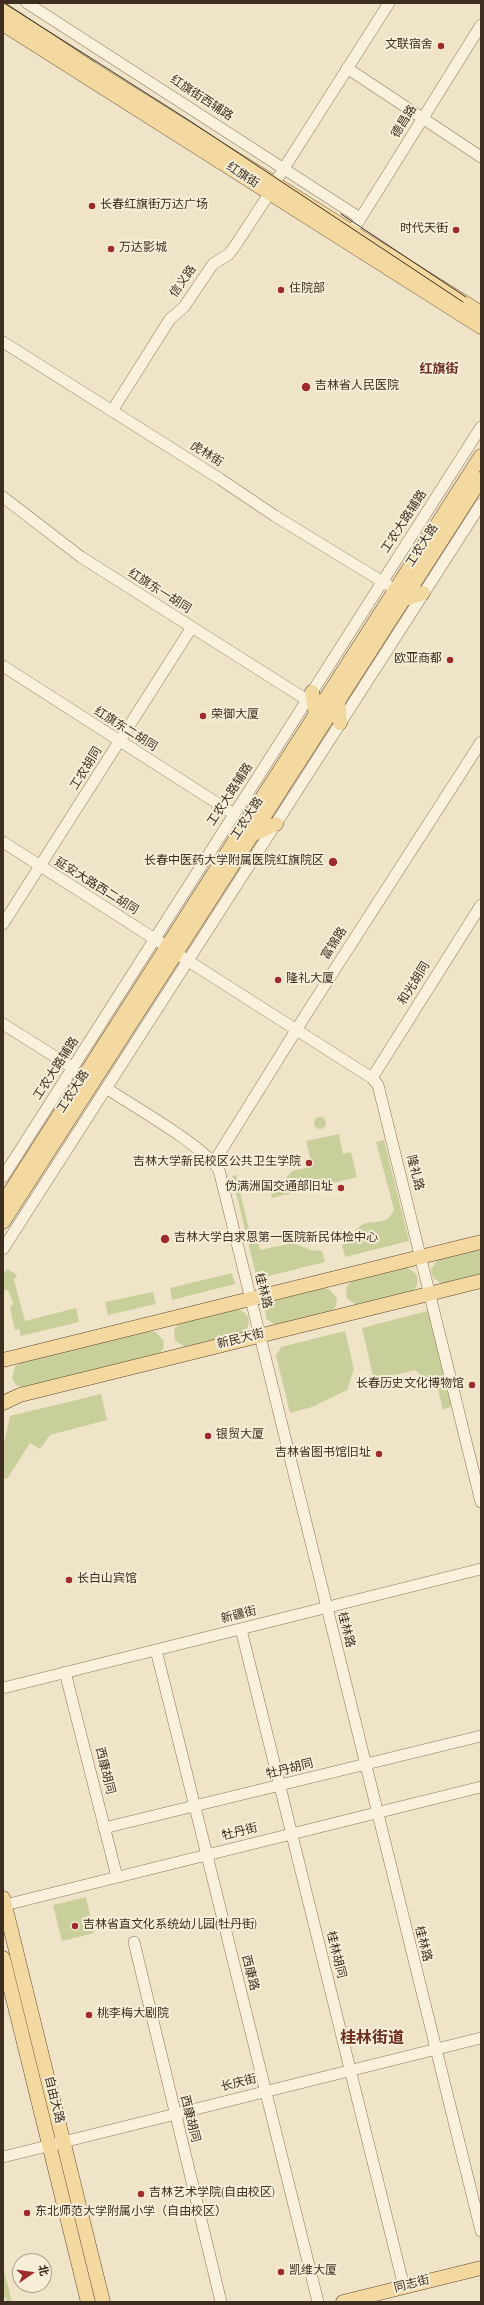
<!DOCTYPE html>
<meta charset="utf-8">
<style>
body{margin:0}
#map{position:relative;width:484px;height:2305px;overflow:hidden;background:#f0e4c8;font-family:Spectral,"Noto Sans SC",serif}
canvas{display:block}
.frame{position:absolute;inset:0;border:4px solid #3d2e20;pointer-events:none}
.north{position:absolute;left:12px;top:2253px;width:40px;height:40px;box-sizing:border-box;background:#f7eed8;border:1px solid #ada18e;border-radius:50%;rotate:77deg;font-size:11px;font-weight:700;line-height:16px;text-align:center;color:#3d2e20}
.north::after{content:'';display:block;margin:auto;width:14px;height:18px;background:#9e2a2b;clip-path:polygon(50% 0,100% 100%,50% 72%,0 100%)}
</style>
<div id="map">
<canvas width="484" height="2305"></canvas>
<div class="frame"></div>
<div class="north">北</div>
</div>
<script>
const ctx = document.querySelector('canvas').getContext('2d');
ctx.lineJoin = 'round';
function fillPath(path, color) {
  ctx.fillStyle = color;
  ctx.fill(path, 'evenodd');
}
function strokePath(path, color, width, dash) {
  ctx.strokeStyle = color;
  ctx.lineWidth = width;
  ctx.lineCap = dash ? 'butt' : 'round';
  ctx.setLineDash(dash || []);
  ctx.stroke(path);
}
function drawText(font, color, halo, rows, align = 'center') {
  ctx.font = font + ' Spectral,"Noto Sans SC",serif';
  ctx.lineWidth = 4;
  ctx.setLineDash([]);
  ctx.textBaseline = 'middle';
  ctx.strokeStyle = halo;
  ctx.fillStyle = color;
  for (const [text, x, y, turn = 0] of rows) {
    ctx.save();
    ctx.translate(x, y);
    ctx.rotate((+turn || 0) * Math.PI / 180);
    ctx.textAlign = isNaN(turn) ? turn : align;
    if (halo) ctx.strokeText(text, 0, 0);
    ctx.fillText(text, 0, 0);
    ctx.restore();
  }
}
fillPath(new Path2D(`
 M314 1123a6 6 0 1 1 12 0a6 6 0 1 1-12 0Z
 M339,1134L343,1154L351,1152L357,1177L272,1198L269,1186L282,1183L292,1171L310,1167L311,1161L306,1141Z
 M384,1140L409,1241L345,1257L342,1245C349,1240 353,1232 359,1227C370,1217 387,1229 394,1209L376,1142Z
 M236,1175L251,1238L257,1237L260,1250L293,1243L311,1250L322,1251L325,1262L257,1279L232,1176Z
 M481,1248V1275L443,1284L433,1278L431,1270L437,1260Z
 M406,1268C418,1271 422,1283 412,1292L357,1305L347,1299L346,1287L351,1281Z
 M7,1269L17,1275L14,1280L25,1321L76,1308L79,1322L21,1336L19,1329L15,1330L10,1308L13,1303L8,1290H3V1276Z
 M232,1273L235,1284L172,1300L170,1288Z
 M321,1288L329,1289L337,1298L336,1306L331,1312L276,1325L266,1319L265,1307L270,1301Z
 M153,1292L156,1304L108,1315L105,1302Z
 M237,1309C250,1312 253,1325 243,1333L186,1347L175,1341L174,1329L180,1323Z
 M427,1311L429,1313L452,1406L443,1410L435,1377L425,1379L415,1370L374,1380L362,1328Z
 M148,1331L156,1332L164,1341L163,1349L158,1355L24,1388L16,1385L12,1378L15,1366L22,1362Z
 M345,1331L354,1369L347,1390L312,1407L290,1413L276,1356L281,1347Z
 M101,1394L107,1420L50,1435L40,1449L30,1443L7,1479L3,1477V1448L10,1416Z
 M86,1897L94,1933L62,1941L53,1905Z
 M3,2267L12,2302H7L5,2297L3,2301Z`), '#c9cf9b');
const minor = new Path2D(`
 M27,3L360,218
 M347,68L481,157
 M274,184L389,3
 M352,232L481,25
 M3,342L220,479L275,516L388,585
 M112,411L170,319L184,307L213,264L229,254L235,246L269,194
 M3,497L81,557L307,700
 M3,666L234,814
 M3,842L161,943
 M3,924L192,627
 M182,957L372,1078L378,1085L481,1502
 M3,1024L73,1068
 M372,1078L481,905
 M106,1088C133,1106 204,1146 219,1170L481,2231
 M214,1162L310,1008L481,742
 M3,1177L481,427
 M3,1249L481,504
 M241,1629L404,2287
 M156,1650L318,2302
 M65,1672L117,1877
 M3,1688L481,1569
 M104,1828L481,1736
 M5,1905L481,1787
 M134,1942L221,2302
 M3,2157L481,2038`);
const major = new Path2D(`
 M3,10L92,69L481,313
 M3,24L481,327
 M403,600L423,593
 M312,692L316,715
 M338,701L340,723
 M252,835L276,824
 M3,1203L481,456
 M3,1222L481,479
 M3,1360L481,1242
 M3,1403L20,1395L481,1281
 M3,1898L103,2302
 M3,1958L88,2302
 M343,2302L481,2268`);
strokePath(minor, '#8d765c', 12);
strokePath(major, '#5b4430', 15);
strokePath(minor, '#faf1dc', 11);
strokePath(major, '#f3d9a0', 14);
strokePath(new Path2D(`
 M4,3L190,121L463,302
 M341,214L466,297`), '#3d2e20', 1);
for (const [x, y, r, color] of [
 [441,46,4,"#9e2a2b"],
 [92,206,4,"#9e2a2b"],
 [456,230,4,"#9e2a2b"],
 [111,249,4,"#9e2a2b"],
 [281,290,4,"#9e2a2b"],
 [306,387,5,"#9e2a2b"],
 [450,660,4,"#9e2a2b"],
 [203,716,4,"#9e2a2b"],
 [333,862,5,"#9e2a2b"],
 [278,980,4,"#9e2a2b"],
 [309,1163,4,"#9e2a2b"],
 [341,1188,4,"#9e2a2b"],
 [165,1239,5,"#9e2a2b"],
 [472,1385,4,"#9e2a2b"],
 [208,1436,4,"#9e2a2b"],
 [379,1454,4,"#9e2a2b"],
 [69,1580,4,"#9e2a2b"],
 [75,1926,4,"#9e2a2b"],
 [89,2015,4,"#9e2a2b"],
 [141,2194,4,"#9e2a2b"],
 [27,2213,4,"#9e2a2b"],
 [281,2272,4,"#9e2a2b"]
]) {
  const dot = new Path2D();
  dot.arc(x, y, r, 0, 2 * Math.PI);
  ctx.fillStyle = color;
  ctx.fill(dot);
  strokePath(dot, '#f7eed8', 1.5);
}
drawText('12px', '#3d2e20', '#f7eed8', [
 ["文联宿舍",433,46,"right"],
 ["长春红旗街万达广场",100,206],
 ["时代天街",448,230,"right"],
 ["万达影城",119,249],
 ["住院部",289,290],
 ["吉林省人民医院",315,387],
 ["欧亚商都",442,660,"right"],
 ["荣御大厦",211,716],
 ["长春中医药大学附属医院红旗院区",324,862,"right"],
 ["隆礼大厦",286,980],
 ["吉林大学新民校区公共卫生学院",301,1163,"right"],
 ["伪满洲国交通部旧址",333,1188,"right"],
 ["吉林大学白求恩第一医院新民体检中心",174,1239],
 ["长春历史文化博物馆",464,1385,"right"],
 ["银贸大厦",216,1436],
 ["吉林省图书馆旧址",371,1454,"right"],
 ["长白山宾馆",77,1580],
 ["吉林省直文化系统幼儿园(牡丹街)",83,1926],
 ["桃李梅大剧院",97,2015],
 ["吉林艺术学院(自由校区)",149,2194],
 ["东北师范大学附属小学（自由校区）",35,2213],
 ["凯维大厦",289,2272]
], 'left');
drawText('12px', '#3d2e20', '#f7eed8', [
 ["红旗街西辅路",201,99,33],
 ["德昌路",405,122,-58],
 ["红旗街",242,176,33],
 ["信义路",184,282,-55],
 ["虎林街",206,455,32],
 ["工农大路辅路",405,522,-57],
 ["工农大路",423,546,-57],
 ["红旗东一胡同",159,592,32],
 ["红旗东二胡同",125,730,32],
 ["工农胡同",87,769,-58],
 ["工农大路辅路",231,795,-57],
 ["工农大路",248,819,-57],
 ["延安大路西二胡同",96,887,32],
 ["富锦路",335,944,-57],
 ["和光胡同",415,984,-58],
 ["工农大路辅路",57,1069,-57],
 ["工农大路",74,1092,-57],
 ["隆礼路",414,1173,76],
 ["桂林路",262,1291,76],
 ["新民大街",241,1340,-14],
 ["新疆街",239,1616,-14],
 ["桂林路",345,1630,76],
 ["牡丹胡同",290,1770,-14],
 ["西康胡同",104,1771,76],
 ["牡丹街",240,1833,-14],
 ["桂林路",422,1944,76],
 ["桂林胡同",335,1955,76],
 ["西康路",249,1973,76],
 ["长庆街",239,2084,-14],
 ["自由大路",53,2100,76],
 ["西康胡同",189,2119,76],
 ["同志街",412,2285,-14]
]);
drawText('bold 13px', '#6b2e1e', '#f7eed8', [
 ["红旗街",439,370]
]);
drawText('bold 16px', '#6b2e1e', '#f7eed8', [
 ["桂林街道",372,2040]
]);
</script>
